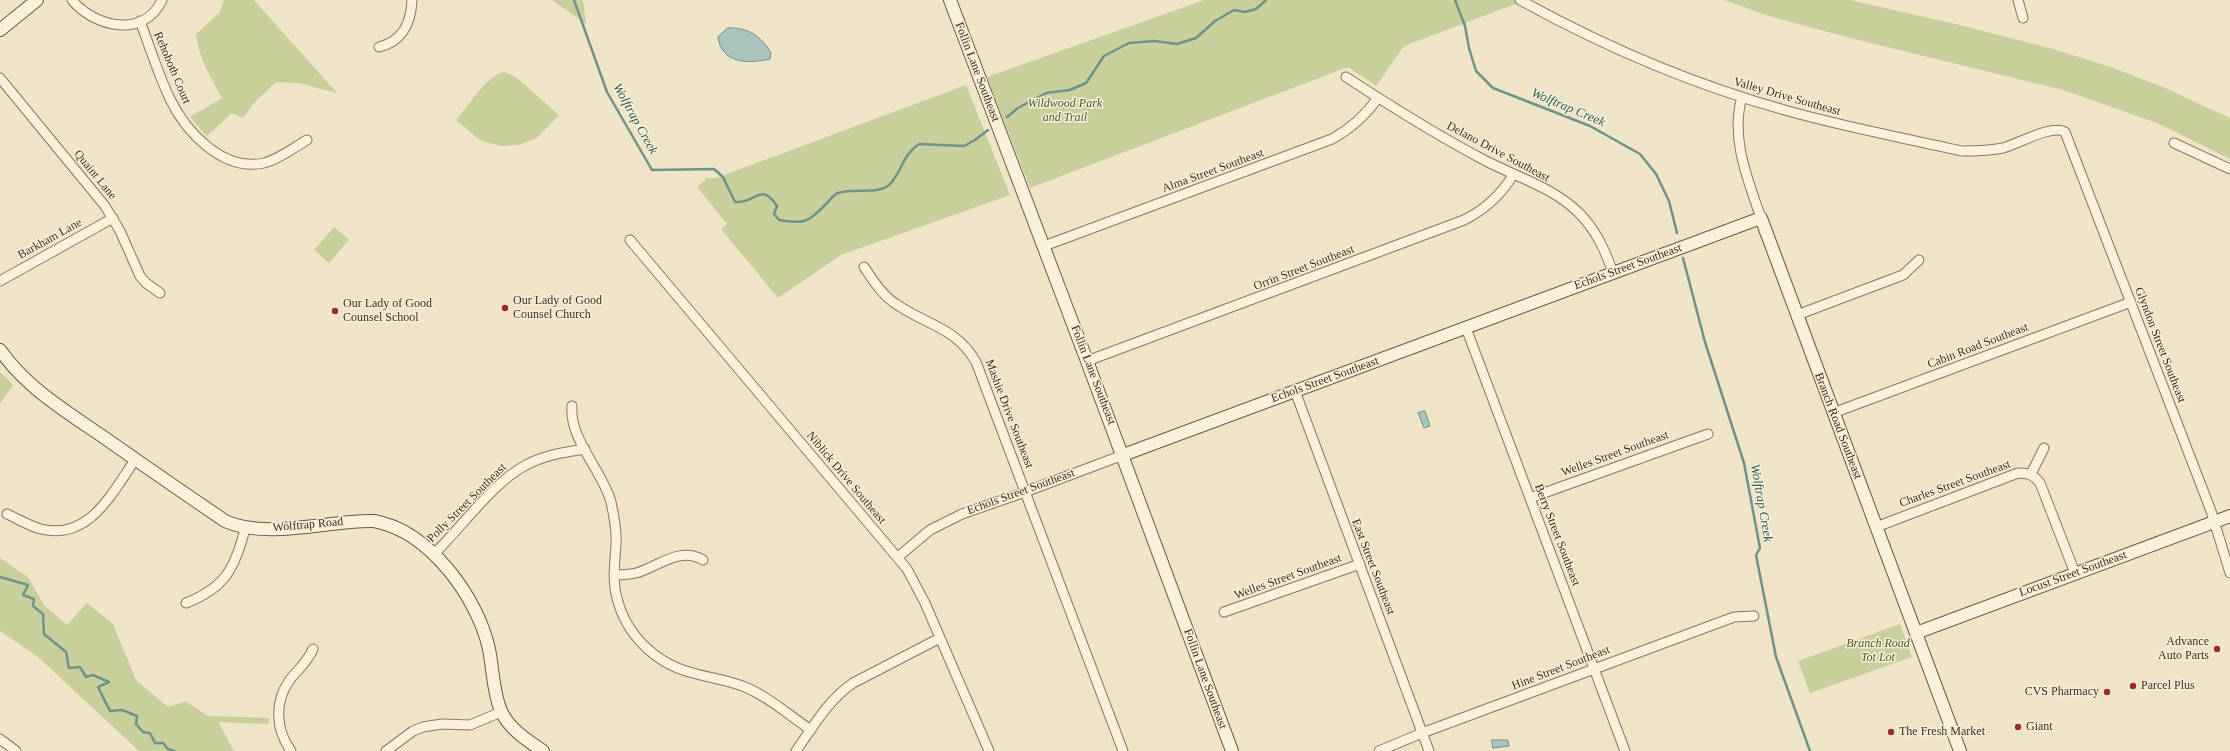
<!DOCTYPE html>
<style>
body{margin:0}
canvas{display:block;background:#f0e4c8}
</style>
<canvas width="2230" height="751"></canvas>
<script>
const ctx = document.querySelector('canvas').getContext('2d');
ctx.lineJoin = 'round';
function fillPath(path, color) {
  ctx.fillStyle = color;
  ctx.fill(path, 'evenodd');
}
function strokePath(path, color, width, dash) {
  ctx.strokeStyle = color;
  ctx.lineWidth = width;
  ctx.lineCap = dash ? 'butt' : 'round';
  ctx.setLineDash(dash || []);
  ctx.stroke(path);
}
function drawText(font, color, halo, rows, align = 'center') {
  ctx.font = font + ' Georgia,serif';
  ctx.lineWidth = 3;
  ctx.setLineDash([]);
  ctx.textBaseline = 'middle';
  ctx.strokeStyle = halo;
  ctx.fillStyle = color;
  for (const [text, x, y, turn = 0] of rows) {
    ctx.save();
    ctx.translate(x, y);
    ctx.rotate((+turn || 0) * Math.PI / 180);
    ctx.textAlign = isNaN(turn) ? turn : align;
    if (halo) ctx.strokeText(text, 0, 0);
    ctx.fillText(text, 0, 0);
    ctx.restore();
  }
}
fillPath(new Path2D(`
 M224,0H254L337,93L298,83L276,82L254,103L243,118L232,113L207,136L190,117L222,98C211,78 198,57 196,34L220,12Z
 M552,0H583L586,24Z
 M1204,0H1526L1404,46L1376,86L1348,67L1030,188L987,77Z
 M1724,0H1850L1960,25L2053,49L2108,66L2163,87L2230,118V159L2157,123L2063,90L1854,39L1772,17Z
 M504,72L516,77L559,115L537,138L518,145L501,146L481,141L456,120C467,107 488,74 504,72Z
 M966,85L1010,195L841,255L778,298L721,229L727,224L697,187L706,179L704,178H716Z
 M334,227L349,240L329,263L314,250Z
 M0,372L13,385L0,404Z
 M0,558L28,577L44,605L67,625L87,603L113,624L136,680L168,707L186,701L208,716L269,718V724L218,722L234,751H139L38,657L0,631Z
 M1900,624L1912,657L1810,693L1798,661Z`), '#c9cf9b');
const water = new Path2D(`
 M728,28C748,27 761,36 771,53L770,59C749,64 721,64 718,37Z
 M1425,411L1430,426L1424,428L1418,413Z
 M1492,740H1508L1509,746L1493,748Z`);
fillPath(water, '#a9c4bc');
strokePath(water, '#6f938a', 1);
strokePath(new Path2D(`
 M574,0L607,92L652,170L714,169L723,177L735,202C756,204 761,181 777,206L774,214L779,220C806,224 807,223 827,203C830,200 834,194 838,193C854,187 880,196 891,183C903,169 902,156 919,144L964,146L975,140L988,130
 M1455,0L1465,26L1469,48L1476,71L1493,88L1590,126L1640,154L1656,174L1669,201L1677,233
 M1007,117L1018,108L1046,93L1070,90L1086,83L1104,56L1129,43L1155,41L1177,44L1196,38L1215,21L1234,10L1245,12L1256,9L1266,0
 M1683,258L1705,342L1744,463L1760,548L1756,555L1776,657L1810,751
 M0,577L28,585L23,595L34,599L33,606L43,614L44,634L66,652L69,668L80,667L86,677L93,675L109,682L98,687L110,711L122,710L137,716L136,724L143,732L150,733L155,743H163L168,749L174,751`), '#6f938a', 2.5);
const street = new Path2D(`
 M72,0C94,27 144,39 162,0
 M1520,0C1605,47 1694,85 1788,111C1845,127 1904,138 1962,151C1976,151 1989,151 2003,148C2018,144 2052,124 2065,132L2211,511L2230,573
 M2018,0L2023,18
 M140,21C150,47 158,74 170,99C186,132 223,172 264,163C280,159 293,148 307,140
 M379,47C403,41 411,23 412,0
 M1346,77C1392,107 1438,136 1486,161C1517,177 1554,188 1579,213C1596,230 1605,250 1613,273
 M0,78L105,206L120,231L140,276L146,283L160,293
 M1742,97C1730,138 1748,180 1761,218
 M2174,143L2230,169
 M630,240L907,569L925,603L989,751
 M1044,246L1332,139C1352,128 1365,116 1378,98
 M864,267C873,280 882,295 896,304C926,325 956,327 976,362L1123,751
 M0,281L113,218
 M1797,315L1903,275L1919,260
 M1466,328L1625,751
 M1087,361L1464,220C1486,209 1501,195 1513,175
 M1295,391L1429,751
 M572,406C569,439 602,470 611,502C614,516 617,530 616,544C615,562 612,581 617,598C626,635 656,664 693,673C710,678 728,680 745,687C769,697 790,716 811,730
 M1833,413L2131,302
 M2031,474L2044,448
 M1530,498L1708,434
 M7,514C18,519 29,526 41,529C89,541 112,493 135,460
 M1876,527L2018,473C2028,473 2034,475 2040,483L2075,573
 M434,554C462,527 492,483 526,465C545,455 565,452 585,449
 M898,557L930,530L962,514L1025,492L1123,455
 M614,574C621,575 628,575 636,573C658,567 679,546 703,560
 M186,603C225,588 235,568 245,529
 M1224,612L1360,564
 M0,739L16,751
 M291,751C276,730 274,703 289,681C297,670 307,663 313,649
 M386,751L413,731L423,727L442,724L470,725L501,712
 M796,751C813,727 828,700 853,683L940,638
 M1379,751L1422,733L1734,617L1754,616`);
const secondary = new Path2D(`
 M950,0L1087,361L1232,751
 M0,30L37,0
 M0,350C27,388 64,410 102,436C143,465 184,493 225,521C266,540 329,520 374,521C429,531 477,596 489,649C493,669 493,692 501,711C510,730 527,740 543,751
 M1123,455L1761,218L1960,751
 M1916,633L2230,516`);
strokePath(street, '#8d765c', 11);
strokePath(secondary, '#6f573f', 14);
strokePath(street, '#faf1dc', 9);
strokePath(secondary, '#faf1dc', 12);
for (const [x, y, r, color] of [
 [505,308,4,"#9e2a2b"],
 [335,311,4,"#9e2a2b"],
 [2217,649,4,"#9e2a2b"],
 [2133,686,4,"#9e2a2b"],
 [2107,692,4,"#9e2a2b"],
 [2018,727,4,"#9e2a2b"],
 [1891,732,4,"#9e2a2b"]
]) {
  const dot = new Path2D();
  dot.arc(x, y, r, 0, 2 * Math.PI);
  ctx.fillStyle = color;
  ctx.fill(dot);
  strokePath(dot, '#f7eed8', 1.5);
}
drawText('12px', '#3d2e20', '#f7eed8', [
 ["Rehoboth Court",172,68,67],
 ["Follin Lane Southeast",977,72,69],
 ["Valley Drive Southeast",1787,97,16],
 ["Delano Drive Southeast",1498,152,28],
 ["Alma Street Southeast",1213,171,-20],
 ["Quaint Lane",95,175,51],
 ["Barkham Lane",50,239,-29],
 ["Echols Street Southeast",1628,267,-20],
 ["Orrin Street Southeast",1304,268,-21],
 ["Glyndon Street Southeast",2160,345,69],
 ["Cabin Road Southeast",1978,346,-21],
 ["Follin Lane Southeast",1093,375,69],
 ["Echols Street Southeast",1325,380,-20],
 ["Mashie Drive Southeast",1009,414,69],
 ["Branch Road Southeast",1838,426,69],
 ["Welles Street Southeast",1615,454,-20],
 ["Niblick Drive Southeast",846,478,50],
 ["Charles Street Southeast",1955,484,-20],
 ["Echols Street Southeast",1021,492,-20],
 ["Polly Street Southeast",467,503,-45],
 ["Wolftrap Road",308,525,-5],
 ["Berry Street Southeast",1557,535,69],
 ["East Street Southeast",1373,567,69],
 ["Locust Street Southeast",2073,574,-20],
 ["Welles Street Southeast",1288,577,-20],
 ["Hine Street Southeast",1561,668,-21],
 ["Follin Lane Southeast",1205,679,70]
]);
drawText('italic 12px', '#4d5a26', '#f7eed8', [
 ["Wildwood Park",1065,104],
 ["and Trail",1065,118],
 ["Branch Road",1878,644],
 ["Tot Lot",1878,658]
]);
drawText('12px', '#3d2e20', '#f7eed8', [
 ["Our Lady of Good",513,301],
 ["Counsel Church",513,315],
 ["Our Lady of Good",343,304],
 ["Counsel School",343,318],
 ["Advance",2209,642,"right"],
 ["Auto Parts",2209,656,"right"],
 ["Parcel Plus",2141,686],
 ["CVS Pharmacy",2099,692,"right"],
 ["Giant",2026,727],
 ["The Fresh Market",1899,732]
], 'left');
drawText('italic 13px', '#2f5d5a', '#f7eed8', [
 ["Wolftrap Creek",1568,108,23],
 ["Wolftrap Creek",635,119,61],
 ["Wolftrap Creek",1761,503,80]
]);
</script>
